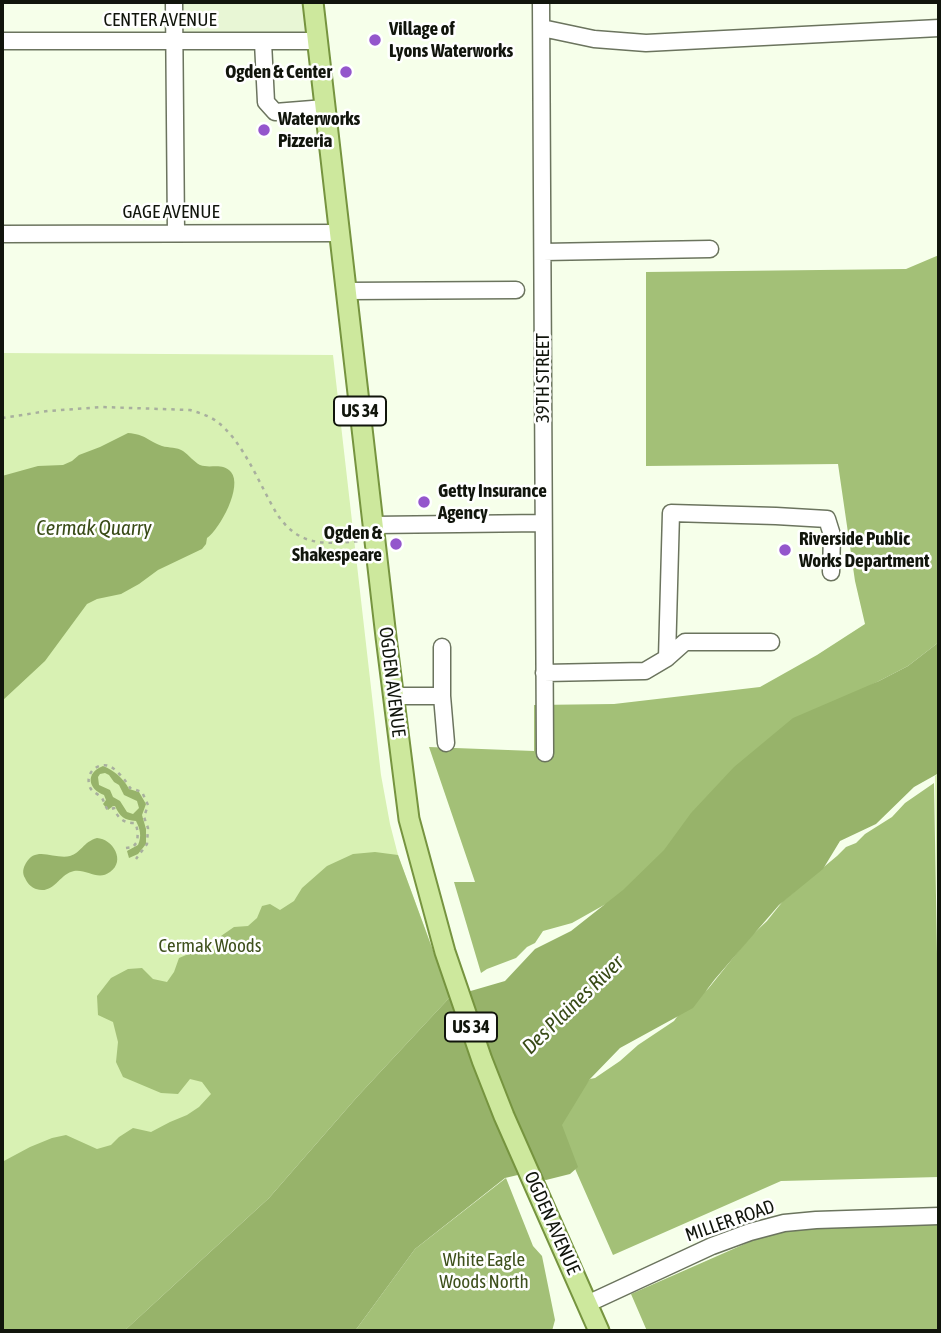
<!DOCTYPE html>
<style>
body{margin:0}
#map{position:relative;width:941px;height:1333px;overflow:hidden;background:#f6ffea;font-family:"Asap Condensed",sans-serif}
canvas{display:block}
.frame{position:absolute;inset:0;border:4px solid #11150c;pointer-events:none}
</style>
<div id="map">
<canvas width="941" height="1333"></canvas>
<div class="frame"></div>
</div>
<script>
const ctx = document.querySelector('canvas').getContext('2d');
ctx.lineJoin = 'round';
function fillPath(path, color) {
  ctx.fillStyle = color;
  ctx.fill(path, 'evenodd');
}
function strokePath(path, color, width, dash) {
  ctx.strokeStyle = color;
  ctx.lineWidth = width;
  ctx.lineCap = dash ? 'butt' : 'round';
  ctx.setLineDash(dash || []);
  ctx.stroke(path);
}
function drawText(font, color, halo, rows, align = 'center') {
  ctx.font = font + ' "Asap Condensed",sans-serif';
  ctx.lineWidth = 5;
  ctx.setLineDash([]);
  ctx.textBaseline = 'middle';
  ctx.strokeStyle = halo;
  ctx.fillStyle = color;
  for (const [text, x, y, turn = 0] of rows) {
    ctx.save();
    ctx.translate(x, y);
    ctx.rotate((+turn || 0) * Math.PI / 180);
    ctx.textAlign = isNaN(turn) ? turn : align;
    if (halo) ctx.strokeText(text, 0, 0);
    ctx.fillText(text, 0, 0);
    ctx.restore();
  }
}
fillPath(new Path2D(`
 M173,2H310L314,38H173Z`), '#e8f6d5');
fillPath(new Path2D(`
 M2,353L333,355L381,775L390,824L398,855L450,997L227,1235L124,1331H2Z
 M939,773V1024L935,776Z`), '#d8f1b3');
fillPath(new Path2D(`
 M939,255V642L908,666L852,695L726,791L613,902L604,905L572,923L543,931L535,943L527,947L516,958L487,969L481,973L454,882H475L429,747L534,751V705L614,704L760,687L817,655L865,624L855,581L838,464L646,466V272L906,269Z
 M934,783L939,1068V1177L781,1181L613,1255L554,1121L590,1079L595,1078L620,1061L638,1045L674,1021L682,1010L708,989L749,938L767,921L783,901L837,856L846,847L856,843L865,834L892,817L905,803Z
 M375,852L398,855L450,997L357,1097L269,1198L124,1331H2V1162L30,1147L52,1138L66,1135L97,1149L111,1145L119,1137L133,1128L151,1132L170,1122L187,1115L199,1107L211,1094L202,1082L190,1079L178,1094L161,1093L123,1077L116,1062L118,1042L113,1022L98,1015L97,996L111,978L128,969L142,968L153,979L167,982L174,972L179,958L191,953L205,955L219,947L221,936L234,927L248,926L257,918L262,906L270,904L280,910L294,901L302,888L327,866L353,854Z
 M506,1178L533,1246L542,1256L555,1320L552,1331H355L415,1249Z
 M939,1220V1331H647L631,1294L790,1224Z`), '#a3c077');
fillPath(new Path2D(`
 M128,433C145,434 148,441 162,446C169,448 177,447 183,451C189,455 194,462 200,465C211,469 222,462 231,472C243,486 220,529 207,538L206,544L202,549L158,570L139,584L121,594L97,599L87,604L45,661L2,701V476L38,466L63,465L72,461L79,455L100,447Z
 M939,642V773L914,787L876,824L840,841L823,869L779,905L715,979L693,1008L620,1048L590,1079L562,1125L578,1167L570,1174L546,1180L522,1174L505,1178L415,1249L355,1331H124L269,1198L357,1097L450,997L505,981L535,949L571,931L623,890L664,850L691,813L734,767L793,718L879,681L908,666Z
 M103,766C114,770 124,779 129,789L139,792L146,804L142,815L146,829V844L138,854L129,858L127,851L138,845C142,836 140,829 136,821C124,820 120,817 115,806H113L108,810L103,804L106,800L104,795C88,789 85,773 103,766ZM105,773L109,775L114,782L119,785L124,795L137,801L139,808L133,814L127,812L120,801L113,797L110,790L99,785L98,777L100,774Z
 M97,838C113,839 126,861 110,872C98,881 87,869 74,871C59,874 54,895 36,889C31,887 27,883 25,878C22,873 23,868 26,863C36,845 55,860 70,856C81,853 83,842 97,838Z`), '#97b36a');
const minor = new Path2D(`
 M174,2L176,233
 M541,2L545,753
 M542,28L594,39L646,43L939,28
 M2,41H317
 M263,42L266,102L275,112L325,108
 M2,234L340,233
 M543,252L710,249
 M347,291L516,290
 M373,525L543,523
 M667,658L671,513L776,516L827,519L832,535L831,572
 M544,673L645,671L667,658L685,642H771
 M393,696H442V647
 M442,696L446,743
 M587,1304L712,1246L750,1232L784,1223L816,1220L939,1216`);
const major = new Path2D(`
 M313,2L386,637L409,819L445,952L482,1060L504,1116L599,1331`);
strokePath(minor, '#6b745e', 19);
strokePath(major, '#76943f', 23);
strokePath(new Path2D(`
 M2,418L48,411L102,407L190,410C199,413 208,415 216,421C243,440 260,486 277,514C299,547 324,544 360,541
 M126,848L133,847L137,842C138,835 138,829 135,823C124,823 118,819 114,808L108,810C104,805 104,799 100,796C95,792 90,791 89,784C86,771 100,761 111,767C117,770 127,782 130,788L142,792L148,805L144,817L148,828L147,844L136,859`), '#a8af9e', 2.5, [3.5, 5]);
strokePath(minor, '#fff', 16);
strokePath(major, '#cde89d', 19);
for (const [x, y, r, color] of [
 [375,40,7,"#9456cc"],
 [346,72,7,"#9456cc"],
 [264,130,7,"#9456cc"],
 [424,502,7,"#9456cc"],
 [396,544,7,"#9456cc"],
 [785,550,7,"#9456cc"]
]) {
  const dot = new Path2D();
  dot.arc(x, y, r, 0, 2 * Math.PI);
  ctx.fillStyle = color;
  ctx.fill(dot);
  strokePath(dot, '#fff', 2.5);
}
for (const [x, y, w] of [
 [360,411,52],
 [471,1027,52]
]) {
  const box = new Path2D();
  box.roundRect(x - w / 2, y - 14.5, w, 29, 5);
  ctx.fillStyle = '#fff';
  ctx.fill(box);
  strokePath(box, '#11150c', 2);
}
drawText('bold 18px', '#11150c', null, [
 ["US 34",360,411],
 ["US 34",471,1027]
]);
drawText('19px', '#11150c', '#fff', [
 ["CENTER AVENUE",160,20],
 ["GAGE AVENUE",171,212],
 ["39TH STREET",543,378,-90],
 ["OGDEN AVENUE",392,682,83],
 ["MILLER ROAD",730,1221,-19],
 ["OGDEN AVENUE",552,1223,66]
]);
drawText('bold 19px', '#11150c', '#fff', [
 ["Village of",389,29],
 ["Lyons Waterworks",389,51],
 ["Ogden & Center",332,72,"right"],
 ["Waterworks",278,119],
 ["Pizzeria",278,141],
 ["Getty Insurance",438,491],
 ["Agency",438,513],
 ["Ogden &",382,533,"right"],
 ["Shakespeare",382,555,"right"],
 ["Riverside Public",799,539],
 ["Works Department",799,561]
], 'left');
drawText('19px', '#3e501c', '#fff', [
 ["Cermak Woods",210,946],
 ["White Eagle",484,1260],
 ["Woods North",484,1282]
]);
drawText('italic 21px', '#394b17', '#fff', [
 ["Cermak Quarry",94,528],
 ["Des Plaines River",573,1005,-44]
]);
</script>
